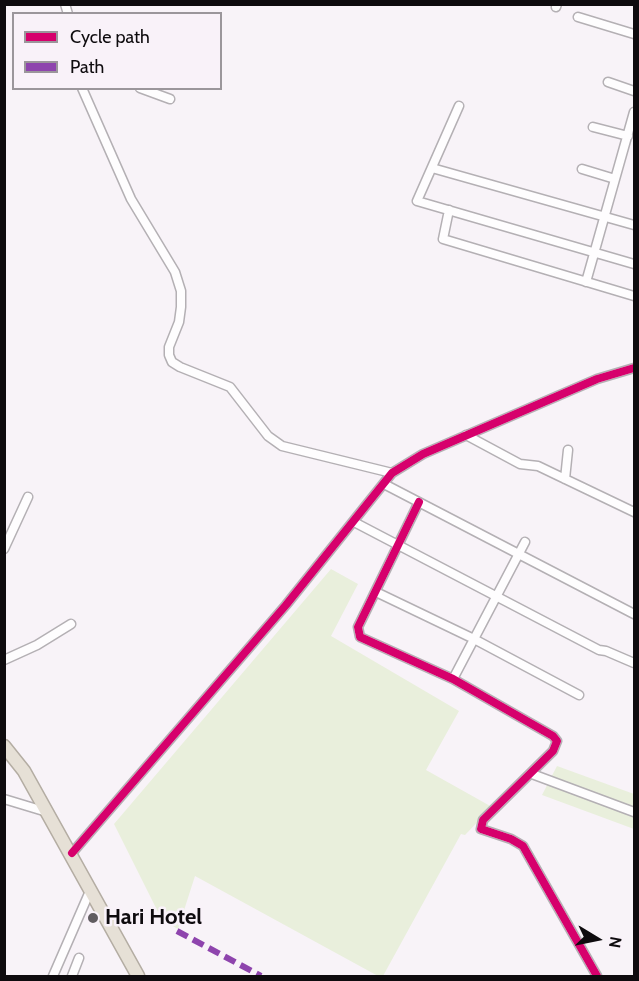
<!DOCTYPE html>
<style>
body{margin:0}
#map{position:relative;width:639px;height:981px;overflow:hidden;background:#f8f3f8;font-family:Cabin,sans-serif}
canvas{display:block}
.frame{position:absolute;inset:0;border:6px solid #0e0b0e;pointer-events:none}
.legend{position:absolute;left:12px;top:12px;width:210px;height:78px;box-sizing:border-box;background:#f9f2f9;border:2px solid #9b969b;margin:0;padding:8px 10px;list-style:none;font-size:18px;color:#0e0b0e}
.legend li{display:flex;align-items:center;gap:12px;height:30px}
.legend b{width:30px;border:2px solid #9b969b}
.north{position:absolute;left:567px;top:909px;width:60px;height:60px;-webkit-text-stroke:4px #f9f2f9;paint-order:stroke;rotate:100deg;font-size:16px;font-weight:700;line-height:24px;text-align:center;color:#0e0b0e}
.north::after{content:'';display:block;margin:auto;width:21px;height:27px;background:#0e0b0e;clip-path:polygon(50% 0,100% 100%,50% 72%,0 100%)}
</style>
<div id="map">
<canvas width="639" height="981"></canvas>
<div class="frame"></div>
<ul class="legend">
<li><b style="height:8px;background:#d6006c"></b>Cycle path</li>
<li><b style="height:8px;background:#8e44ad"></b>Path</li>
</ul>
<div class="north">N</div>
</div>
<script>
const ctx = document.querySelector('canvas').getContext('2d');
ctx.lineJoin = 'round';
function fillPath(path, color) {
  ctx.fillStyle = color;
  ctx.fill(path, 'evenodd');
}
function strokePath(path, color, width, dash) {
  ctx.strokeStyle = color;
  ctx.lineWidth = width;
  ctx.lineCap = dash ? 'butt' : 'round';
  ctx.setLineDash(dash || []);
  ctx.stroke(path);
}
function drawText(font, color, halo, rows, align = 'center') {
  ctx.font = font + ' Cabin,sans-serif';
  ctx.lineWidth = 5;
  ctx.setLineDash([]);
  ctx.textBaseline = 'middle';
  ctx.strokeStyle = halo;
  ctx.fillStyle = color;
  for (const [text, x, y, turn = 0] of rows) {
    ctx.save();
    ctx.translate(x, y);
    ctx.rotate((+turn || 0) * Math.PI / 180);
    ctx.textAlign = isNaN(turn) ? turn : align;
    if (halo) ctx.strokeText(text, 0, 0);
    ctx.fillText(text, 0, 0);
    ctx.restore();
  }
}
fillPath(new Path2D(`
 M331,569L358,584L331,636L459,711L426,770L492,807L465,835L461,834L383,976H378L195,876L178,929L162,920L114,824Z
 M557,766L634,794V829L542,795Z`), '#e9efdc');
const minor = new Path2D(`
 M65,4L68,14
 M556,7L557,4
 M578,17L634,34
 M608,82L634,91
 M82,88L131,199L175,272L181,291V307L179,322L169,347V355L172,362L180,367L230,387L268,436L282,446L392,473
 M140,88L170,99
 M459,106L417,201L634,264
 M593,127L628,136
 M432,168L634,225
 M582,169L615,179
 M449,210L443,239L634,296
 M586,282L634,112
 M466,435L520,464L538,466L634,512
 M565,479L568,450
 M384,484L634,614
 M419,502L358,627L360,637L453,679L553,736L557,741L553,751L483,820L481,829L511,839L523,846L597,976
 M354,522L599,650L606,651L634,663
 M4,549L28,497
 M376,592L474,639L579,695
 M4,660L37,645L71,624
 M453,679L525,542
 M532,774L634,812
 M4,799L47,812
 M72,853L286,605L392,473L423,454L597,379L634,368
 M53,976L90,891
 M72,976L79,958`);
const highway = new Path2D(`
 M4,746L24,771L138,976`);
strokePath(minor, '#b4b0b4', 11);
strokePath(highway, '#b4ada3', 15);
strokePath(minor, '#fefdfe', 8);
strokePath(highway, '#e6e0d6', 12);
strokePath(new Path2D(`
 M177,931L261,976`), '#8e44ad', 6, [12, 6]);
strokePath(new Path2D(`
 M419,502L358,627L360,637L453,679L553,736L557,741L553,751L483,820L481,829L511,839L523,846L597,976
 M72,853L286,605L392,473L423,454L597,379L634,368`), '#d6006c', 8);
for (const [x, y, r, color] of [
 [93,918,6,"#605c60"]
]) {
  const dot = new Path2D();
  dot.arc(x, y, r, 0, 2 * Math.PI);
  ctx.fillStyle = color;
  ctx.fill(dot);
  strokePath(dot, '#f9f2f9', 2);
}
drawText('bold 22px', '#0e0b0e', '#f9f2f9', [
 ["Hari Hotel",105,918]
], 'left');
</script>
